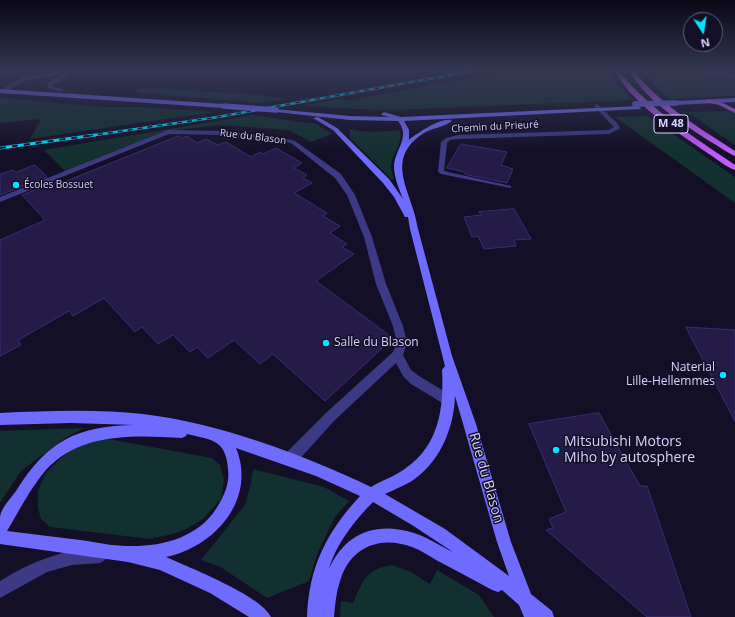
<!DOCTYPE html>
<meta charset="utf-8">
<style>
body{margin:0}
#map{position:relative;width:735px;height:617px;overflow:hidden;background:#130f26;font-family:"Open Sans",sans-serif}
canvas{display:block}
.north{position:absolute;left:683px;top:12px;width:40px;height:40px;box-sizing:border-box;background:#130f26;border:1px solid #625e7d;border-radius:50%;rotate:168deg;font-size:11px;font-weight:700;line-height:16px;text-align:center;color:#d9d4ff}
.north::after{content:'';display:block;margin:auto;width:14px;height:18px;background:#00e5ff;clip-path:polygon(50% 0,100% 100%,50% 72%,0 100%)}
</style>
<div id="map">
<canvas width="735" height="617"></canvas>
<div class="north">N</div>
</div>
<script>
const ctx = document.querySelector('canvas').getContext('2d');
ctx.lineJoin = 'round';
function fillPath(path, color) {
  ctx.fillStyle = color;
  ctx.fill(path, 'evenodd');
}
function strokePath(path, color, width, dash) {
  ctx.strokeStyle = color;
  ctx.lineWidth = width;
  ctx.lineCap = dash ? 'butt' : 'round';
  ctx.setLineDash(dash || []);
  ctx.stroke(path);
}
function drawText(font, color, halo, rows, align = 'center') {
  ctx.font = font + ' "Open Sans",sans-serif';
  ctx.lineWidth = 3;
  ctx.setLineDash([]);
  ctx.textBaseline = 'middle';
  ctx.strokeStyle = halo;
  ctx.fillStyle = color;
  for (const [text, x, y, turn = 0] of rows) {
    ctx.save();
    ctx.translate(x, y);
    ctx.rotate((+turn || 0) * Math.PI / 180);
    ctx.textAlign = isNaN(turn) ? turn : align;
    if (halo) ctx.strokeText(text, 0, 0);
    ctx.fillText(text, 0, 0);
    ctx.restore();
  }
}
fillPath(new Path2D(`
 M510,70H608L612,78L633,100L417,109L380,110L301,106L340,99L343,101L352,100Z
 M642,70H735V96L670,99L656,87Z
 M144,88L248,94L288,99L263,103L134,92Z
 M0,98L103,107H140L215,112L30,139L41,119L0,123Z
 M731,111L735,113V145L687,112Z
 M253,115L316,124L332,134L311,142L289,130L220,125L168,131L66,172L44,150Z
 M647,116L735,177V203L615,117Z
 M350,129C366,133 382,132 399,130C405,141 392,154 391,166C391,170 393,175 394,179H391L350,138Z
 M84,428L65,438L21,471L0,503V431Z
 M109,439L212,458L220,465L224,480L221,499L203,519L188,528L173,534L150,539L50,527L41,519L38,508V491L45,474L61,458L76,447L99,440Z
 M253,469L324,487L349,501L335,517L318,552L309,581L267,598L219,566L201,560L245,505L250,487Z
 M392,565L411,572L430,584L437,570L479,595L494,617H340L341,601L353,603C362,582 367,568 392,565Z`), '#12302f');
const building = new Path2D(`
 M179,136L182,138L187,136L197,143L206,139L218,145L226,142L251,157L260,152L263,154L276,148L302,163L294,168L307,175L303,178L312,183L294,193L327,213L323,216L340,226L330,233L347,244L342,247L354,254L316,281L393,338L325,401L273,354L260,364L234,340L208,358L197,347L190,352L173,335L158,344L142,327L135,332L104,298L73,316L69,311L18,340L21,345L0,356V240L45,220L22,195L60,180L63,182Z
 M461,144L507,152L501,165L513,169L507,183L468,175L464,173V172L447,168Z
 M35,165L47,177L0,195V174L13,170L16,172Z
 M514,209L531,239L514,240L516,246L484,249L478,236L472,237L464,217L481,215L479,212Z
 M686,327L735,330V421Z
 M599,413L640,486H647L691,617H647L546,530L553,528L549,519L566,512L529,424Z`);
fillPath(building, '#241b47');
strokePath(building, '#3b2d73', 1);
fillPath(new Path2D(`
 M597,104L617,123L620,128L619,129L609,134L458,139L450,140L447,143L444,171L511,186V188L441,174L438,172L441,142L446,138L458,135L608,130L614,127L595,107L594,106Z`), '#3d3a85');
fillPath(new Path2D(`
 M96,70H120L117,72L66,75L67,77L53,84V87L63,89L64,90L61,92L49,89L47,84L51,80L63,75C44,77 21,78 7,92L2,91C20,70 70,71 96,70Z
 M701,70L735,74V78L699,73V71Z
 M168,130L221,131L280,137L295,141L341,174L355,195L372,237L386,284L403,326L407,343L403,355L411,370L419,376L452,396L454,400L452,404L448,405L444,404L411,384L403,376L396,363L335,420L295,464L290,466L285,464L283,459L285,454L327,412L393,352L397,343L393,326L376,284L364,237L347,195L335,178L291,143L278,140L221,135L169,134L0,202V197Z
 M100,547L105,550L108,555L105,560L100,563L72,565L47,572L0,598V581C31,561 63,550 100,547Z`), '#3d3a85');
fillPath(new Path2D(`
 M0,89L224,104L227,106L224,108L0,93Z
 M735,98V102L676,105L673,103L676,101Z
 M638,106L641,108L640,109L404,121L409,130V140C416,134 444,115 452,121C444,127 433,128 424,133C382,160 413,192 418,229L452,356L476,424L511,542L531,594L552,611L554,617H524L519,605L502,590L498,592L492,590C474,580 455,570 436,560C428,555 420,550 412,547C380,535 350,547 340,581C336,593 335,605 334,617H307C309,567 326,533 360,496L316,476L236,448C257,499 215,547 166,557C188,567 262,596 271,617H249L210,593L160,570L128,562L0,544C0,536 0,525 0,517C1,508 11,498 16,491C47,441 76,426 135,425L71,423L0,425V413C47,411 96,409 143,414C218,423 302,454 371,487C382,480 396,476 406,468C439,445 444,408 442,370L445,366L410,229L408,217H405L394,197L383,183L333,130L313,118L318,117L337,128L389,179L403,199C399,189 394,177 394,166C395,149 411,137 398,121L350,120L276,112L274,111V109L350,116L389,117L382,115L381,114L384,112L401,117ZM455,396L497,542L509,576L445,529L385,494C395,489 407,485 416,478C441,459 454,427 455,396ZM187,434C211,440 226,439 228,469C230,484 224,496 216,509C197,538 161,547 128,546C112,546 95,542 80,540C56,537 31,534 7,531C19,511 30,489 45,471C79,432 135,435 182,438L186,436ZM373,502L412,525L453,552C440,546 427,537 414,533C376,521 345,533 329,569C336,544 355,520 373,502Z`), '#6f6bff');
fillPath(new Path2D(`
 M614,70H618C650,110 693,136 735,165V170C726,167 717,159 709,154C676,131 634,106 614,70Z
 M629,70H633C661,105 698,127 735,151V156C727,153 719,146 711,142C682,123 646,101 629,70Z
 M707,99L723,103L735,109V113L719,105L705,102L704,101Z`), '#c25bff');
const railFar1 = new Path2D(`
 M88,136L218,117L478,70`);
const rail = new Path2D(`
 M0,148L95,135`);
strokePath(railFar1, '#00e5ff', 2.5);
strokePath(rail, '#00e5ff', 3);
strokePath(railFar1, '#130f26', 1.5, [5]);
strokePath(rail, '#130f26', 2, [6]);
strokePath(new Path2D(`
 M635,104L676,103
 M224,106L276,110`), '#6f6bff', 5.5);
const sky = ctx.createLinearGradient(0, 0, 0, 156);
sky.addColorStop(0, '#0a0815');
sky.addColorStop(0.45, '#333752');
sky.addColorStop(1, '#33375200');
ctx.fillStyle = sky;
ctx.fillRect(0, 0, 735, 156);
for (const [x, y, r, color] of [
 [16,185,4,"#00e5ff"],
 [326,343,4,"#00e5ff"],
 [723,375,4,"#00e5ff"],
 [556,450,4,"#00e5ff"]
]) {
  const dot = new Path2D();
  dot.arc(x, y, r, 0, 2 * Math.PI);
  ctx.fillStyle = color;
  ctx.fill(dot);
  strokePath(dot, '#130f26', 1.5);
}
drawText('10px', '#d9d4ff', '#130f26', [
 ["Chemin du Prieuré",495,127,-3],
 ["Rue du Blason",253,137,7]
]);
drawText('10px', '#d9d4ff', '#130f26', [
 ["Écoles Bossuet",24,185]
], 'left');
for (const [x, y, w] of [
 [671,124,34]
]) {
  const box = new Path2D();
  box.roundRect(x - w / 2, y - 9, w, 18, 3);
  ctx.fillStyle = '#130f26';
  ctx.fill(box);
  strokePath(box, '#d9d4ff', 1);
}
drawText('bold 11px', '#d9d4ff', null, [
 ["M 48",671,124]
]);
drawText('12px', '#d9d4ff', '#130f26', [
 ["Salle du Blason",334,343],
 ["Naterial",715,368,"right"],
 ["Lille-Hellemmes",715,382,"right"]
], 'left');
drawText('14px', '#d9d4ff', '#130f26', [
 ["Mitsubishi Motors",564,442],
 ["Miho by autosphere",564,458]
], 'left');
drawText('14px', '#d9d4ff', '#130f26', [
 ["Rue du Blason",486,478,74]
]);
</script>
